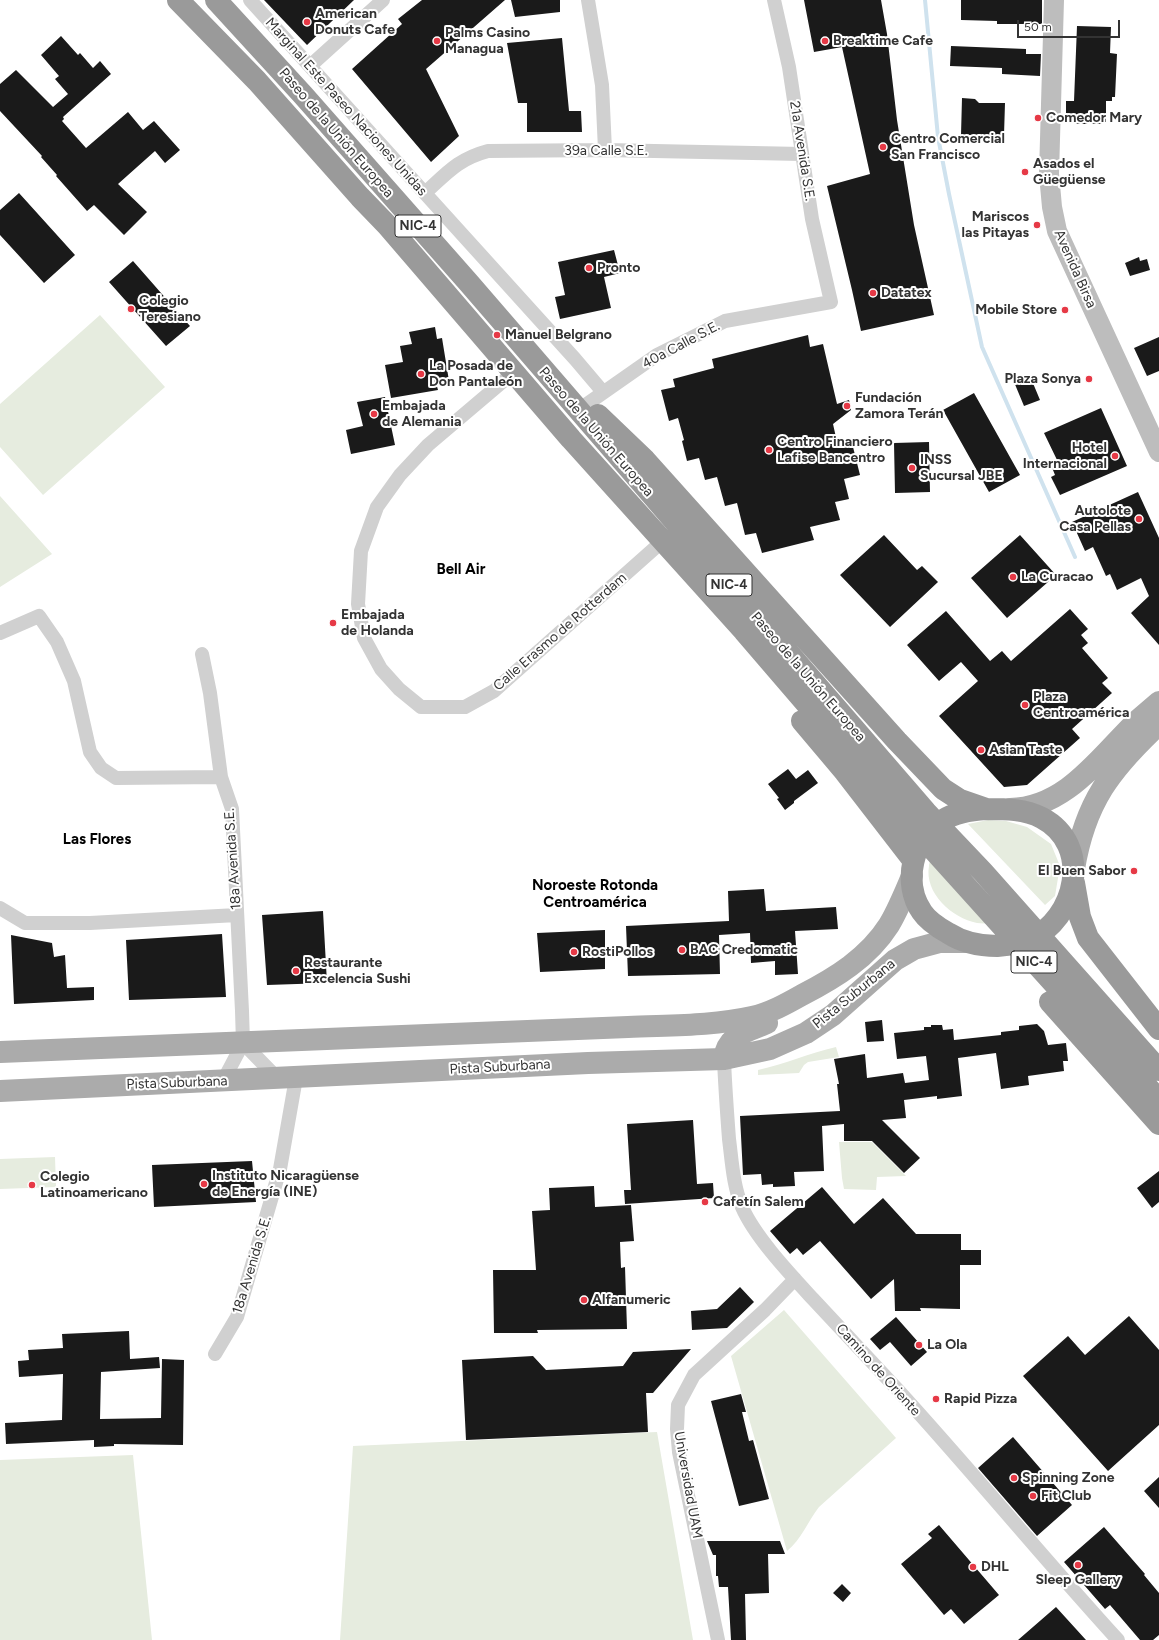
<!DOCTYPE html>
<meta charset="utf-8">
<style>
body{margin:0}
#map{position:relative;width:1159px;height:1640px;overflow:hidden;background:#fff;font-family:Figtree,sans-serif}
canvas{display:block}
.scale{position:absolute;left:1017px;top:20px;width:103px;height:18px;box-sizing:border-box;border:2px solid #333;border-top:0;padding-left:5px;font-size:12px;line-height:14px;white-space:nowrap;color:#333;-webkit-text-stroke:3px #fff;paint-order:stroke}
</style>
<div id="map">
<canvas width="1159" height="1640"></canvas>
<div class="scale">50 m</div>
</div>
<script>
const ctx = document.querySelector('canvas').getContext('2d');
ctx.lineJoin = 'round';
function fillPath(path, color) {
  ctx.fillStyle = color;
  ctx.fill(path, 'evenodd');
}
function strokePath(path, color, width, dash) {
  ctx.strokeStyle = color;
  ctx.lineWidth = width;
  ctx.lineCap = dash ? 'butt' : 'round';
  ctx.setLineDash(dash || []);
  ctx.stroke(path);
}
function drawText(font, color, halo, rows, align = 'center') {
  ctx.font = font + ' Figtree,sans-serif';
  ctx.lineWidth = 4;
  ctx.setLineDash([]);
  ctx.textBaseline = 'middle';
  ctx.strokeStyle = halo;
  ctx.fillStyle = color;
  for (const [text, x, y, turn = 0] of rows) {
    ctx.save();
    ctx.translate(x, y);
    ctx.rotate((+turn || 0) * Math.PI / 180);
    ctx.textAlign = isNaN(turn) ? turn : align;
    if (halo) ctx.strokeText(text, 0, 0);
    ctx.fillText(text, 0, 0);
    ctx.restore();
  }
}
fillPath(new Path2D(`
 M100,315L165,387L43,495L0,447V404Z
 M0,496L52,554L0,587Z
 M988,820L1006,821L1027,827L1051,844L1060,866L1055,896L1045,905L968,824Z
 M936,852L999,923C992,923 983,924 977,923C952,918 924,893 929,866C929,861 933,856 936,852Z
 M836,1047L839,1057L808,1062L804,1065L799,1073L758,1075V1070C785,1064 810,1053 836,1047Z
 M839,1142H872L906,1176L877,1177L876,1190L844,1189L842,1178Z
 M55,1157L56,1187L0,1189V1159Z
 M784,1310L896,1438L819,1507C808,1521 801,1540 787,1551L731,1356Z
 M657,1432L693,1640H340L353,1446Z
 M133,1455L152,1640H0V1460Z`), '#e6ecdf');
strokePath(new Path2D(`
 M925,0L938,137L949,194L982,347L1075,557`), '#cfe2ee', 4);
fillPath(new Path2D(`
 M264,0H354L307,45Z
 M422,0H505L426,69L459,136L431,162L352,69L402,24L398,19Z
 M511,0H560V12L515,17Z
 M804,0H881L887,34L897,120L914,225L934,315L861,331L852,290L827,186L870,174L842,47L814,52Z
 M961,0H1042V24H997V21L961,20Z
 M1077,26L1111,27L1110,53L1117,54L1115,97H1112V101H1106V122H1102V124H1066V101H1074Z
 M61,36L78,55L80,53L93,68L100,61L111,74L63,117L64,119L62,121L86,148L128,112L143,130L154,121L180,150L165,163L155,151L118,184L147,212L124,235L94,205L87,211L56,176L57,175L41,157L42,156L0,111V84L16,70L53,107L68,94L55,79L59,76L41,55Z
 M562,38L569,111H581L582,132H527V103H518L507,43Z
 M951,46L1026,49V54H1041L1040,76L1002,74V68L950,66Z
 M962,98L975,99L979,103H1005L1004,135H961Z
 M19,193L75,255L44,283L0,235V210Z
 M614,250L620,273L604,277L611,308L560,319L555,297L565,295L558,262Z
 M1139,257L1140,261L1147,259L1150,270L1130,276L1125,263Z
 M133,261L190,326L166,346L109,282Z
 M435,327L437,339L442,338L449,381L436,383L438,390L391,398L385,365L403,362L400,346L412,344L409,332Z
 M808,335L810,347L823,344L837,404L849,400L851,410L833,424L837,442L851,439L860,475L844,479L849,499L835,502L840,520L810,527L814,540L762,553L756,533L745,535L737,503L725,506L717,477L705,480L699,458L687,461L682,441L684,440L678,418L669,421L661,390L675,387L673,379L714,368L712,359Z
 M1159,337V371L1147,376L1134,348Z
 M1030,376L1040,400L1024,406L1014,382Z
 M974,393L1020,475L989,492L943,410Z
 M385,397L395,445L351,454L346,430L363,426L357,402Z
 M1101,408L1127,466L1060,495L1051,477L1055,475L1051,465L1058,462L1044,433Z
 M929,442L930,492L895,493L894,443Z
 M1138,492L1159,538V645L1131,613L1149,596L1141,578L1117,590L1110,574L1106,576L1093,547L1085,551L1072,522Z
 M884,535L917,570L922,566L938,582L890,627L840,575Z
 M1020,535L1056,575L1007,618L971,578Z
 M1070,609L1088,629L1081,635L1088,643L1082,648L1108,678L1102,683L1112,693L1072,729L1080,738L1027,785L1004,787L939,716L978,681L961,662L939,681L907,645L946,611L990,661L1002,651L1011,661Z
 M788,769L796,779L808,770L818,783L794,801V803L785,810L777,799L779,798L768,784Z
 M764,889L766,911L836,907L838,929L795,931L798,974L775,975V961L751,963L750,933L719,935L720,974L628,976L626,926L729,921L728,891Z
 M323,911L327,983L267,985L262,915Z
 M605,930V969L540,972L537,933Z
 M222,934L226,997L129,1000L126,940Z
 M11,935L52,943L54,957L65,955L67,988L94,987V1000L14,1004Z
 M882,1020L884,1041L867,1042L865,1022Z
 M1037,1024L1044,1031L1048,1045L1066,1043L1068,1061H1063L1064,1071L1028,1076L1029,1085L1001,1089L996,1053L958,1058L962,1096L937,1099V1096L904,1100L906,1118L882,1120L920,1158L904,1173L872,1141H844V1124L822,1126L824,1171L794,1172L795,1186L773,1187V1184L762,1185L761,1174L743,1175L740,1116L840,1111L837,1084H839L834,1059L865,1054L867,1078L903,1073L905,1083L929,1080L926,1056L897,1059L894,1033L924,1030V1027H931V1025H942L943,1030L953,1029L954,1040L1001,1035V1032L1019,1030V1026Z
 M693,1120L697,1184L713,1183L714,1198L625,1204L624,1190H631L627,1124Z
 M252,1161L256,1202L154,1207L152,1165Z
 M1159,1171V1202L1152,1208L1137,1188Z
 M594,1186L595,1207L631,1205L634,1241L620,1242L621,1268L625,1267L627,1329L537,1330L538,1333H494L493,1270H536L532,1211L550,1210L549,1188Z
 M822,1187L854,1224L883,1198L916,1234H961V1250H981V1265H960V1309L920,1308L921,1311H895L894,1279L871,1299L820,1241L803,1255L797,1248L790,1254L770,1231Z
 M740,1287L754,1302L727,1328L692,1330L691,1311L717,1309Z
 M1129,1316L1159,1350V1425L1108,1471L1023,1376L1068,1336L1085,1355Z
 M896,1317L927,1352L911,1366L890,1342L880,1350L870,1339Z
 M129,1331L130,1359L159,1357L160,1368L101,1372L100,1419L161,1418L162,1359L184,1360L183,1445L114,1444V1446L94,1447V1440L6,1444L5,1423L62,1420L63,1374L19,1377L18,1361L29,1360L28,1350L63,1348L62,1334Z
 M691,1349L653,1393H646L648,1432L466,1440L462,1360L533,1356L546,1370L623,1366L633,1352Z
 M741,1394L746,1412H742L749,1441L753,1440L769,1499L739,1506L711,1401Z
 M1013,1437L1072,1505L1037,1536L978,1468Z
 M1159,1477V1508L1144,1491Z
 M939,1525L999,1595L964,1624L951,1609L944,1615L901,1564L932,1538L928,1534Z
 M1104,1527L1145,1574L1144,1575L1159,1593V1635L1153,1640H1140L1110,1605L1105,1609L1064,1562Z
 M707,1541H780L785,1554H768L769,1593L745,1594L746,1640H731L728,1587H719L718,1576H716V1555H713Z
 M842,1584L851,1593L843,1602L833,1593Z
 M1056,1607L1086,1640H1018Z`), '#1a1a1a');
strokePath(new Path2D(`
 M250,0L575,359L603,392
 M588,0L602,85L605,150
 M310,66L383,0
 M425,193C447,173 458,159 488,151L605,150L802,154
 M514,372L428,445L400,475L377,507L361,551L358,604L364,638L381,669L399,689L421,707H465L494,691L656,547
 M587,404L657,355L725,321L831,302L812,219L789,67L774,0
 M0,633L39,616L57,642L74,681L90,752L101,768L116,778L221,777
 M202,654L210,693L221,777L232,809L242,1011L243,1043L223,1081
 M0,908L25,923H90L237,915
 M243,1043L278,1079
 M724,1059C725,1086 727,1112 729,1139C732,1162 733,1185 742,1207C755,1237 790,1274 813,1299C841,1329 869,1359 897,1389C972,1471 1043,1558 1118,1640
 M215,1354L237,1317L250,1272L280,1169L296,1078
 M718,1640L679,1452L677,1429L678,1405L694,1375L765,1310L795,1279`), '#d0d0d0', 14);
strokePath(new Path2D(`
 M1054,0L1049,174L1052,207L1057,231L1159,452`), '#bdbdbd', 20);
strokePath(new Path2D(`
 M1010,809C1067,808 1100,756 1138,720C1145,714 1152,708 1159,702
 M1074,869C1085,802 1111,769 1159,724
 M0,1052L628,1027C669,1025 712,1026 752,1017C770,1013 786,1004 802,995C835,978 868,958 889,925C898,910 905,893 912,876
 M724,1059C727,1034 747,1032 767,1023
 M0,1091L588,1063L724,1059L770,1049L806,1033L833,1015L895,960L914,949L940,942H966`), '#ababab', 22);
strokePath(new Path2D(`
 M178,0L257,81L360,197L387,225L571,439L744,631L909,823L1159,1100
 M216,0L303,95L468,282L926,812L983,872L1159,1070
 M598,415L645,460L897,741L943,789L960,800L986,809
 M802,721L845,772L913,860
 M986,809C1006,809 1025,809 1042,818C1093,845 1077,919 1029,940C1019,944 1008,945 997,946C980,946 962,942 948,933C939,928 928,921 922,912C902,883 912,838 943,820C956,812 971,810 986,809Z
 M1074,883L1080,917L1088,938L1159,1029
 M1050,1002L1159,1124`), '#9a9a9a', 22);
for (const [x, y, r, color] of [
 [307,22,4,"#e63946"],
 [437,41,4,"#e63946"],
 [825,41,4,"#e63946"],
 [1038,118,4,"#e63946"],
 [883,147,4,"#e63946"],
 [1025,172,4,"#e63946"],
 [1037,225,4,"#e63946"],
 [589,268,4,"#e63946"],
 [873,293,4,"#e63946"],
 [131,309,4,"#e63946"],
 [1065,310,4,"#e63946"],
 [497,335,4,"#e63946"],
 [421,374,4,"#e63946"],
 [1089,379,4,"#e63946"],
 [847,406,4,"#e63946"],
 [374,414,4,"#e63946"],
 [769,450,4,"#e63946"],
 [1115,456,4,"#e63946"],
 [912,468,4,"#e63946"],
 [1139,519,4,"#e63946"],
 [1013,577,4,"#e63946"],
 [333,623,4,"#e63946"],
 [1025,705,4,"#e63946"],
 [981,750,4,"#e63946"],
 [1134,871,4,"#e63946"],
 [682,950,4,"#e63946"],
 [574,952,4,"#e63946"],
 [296,971,4,"#e63946"],
 [204,1184,4,"#e63946"],
 [32,1185,4,"#e63946"],
 [705,1202,4,"#e63946"],
 [584,1300,4,"#e63946"],
 [919,1345,4,"#e63946"],
 [936,1399,4,"#e63946"],
 [1014,1478,4,"#e63946"],
 [1033,1496,4,"#e63946"],
 [1078,1565,4,"#e63946"],
 [973,1567,4,"#e63946"]
]) {
  const dot = new Path2D();
  dot.arc(x, y, r, 0, 2 * Math.PI);
  ctx.fillStyle = color;
  ctx.fill(dot);
  strokePath(dot, '#fff', 1.5);
}
for (const [x, y, w] of [
 [418,226,46],
 [729,585,46],
 [1034,962,46]
]) {
  const box = new Path2D();
  box.roundRect(x - w / 2, y - 11, w, 22, 3);
  ctx.fillStyle = '#fff';
  ctx.fill(box);
  strokePath(box, '#333', 1);
}
drawText('bold 13px', '#333', null, [
 ["NIC-4",418,226],
 ["NIC-4",729,585],
 ["NIC-4",1034,962]
]);
drawText('bold 14px', '#333', '#fff', [
 ["American",315,14],
 ["Donuts Cafe",315,30],
 ["Palms Casino",445,33],
 ["Managua",445,49],
 ["Breaktime Cafe",833,41],
 ["Comedor Mary",1046,118],
 ["Centro Comercial",891,139],
 ["San Francisco",891,155],
 ["Asados el",1033,164],
 ["Güegüense",1033,180],
 ["Mariscos",1029,217,"right"],
 ["las Pitayas",1029,233,"right"],
 ["Pronto",597,268],
 ["Datatex",881,293],
 ["Colegio",139,301],
 ["Teresiano",139,317],
 ["Mobile Store",1057,310,"right"],
 ["Manuel Belgrano",505,335],
 ["La Posada de",429,366],
 ["Don Pantaleón",429,382],
 ["Plaza Sonya",1081,379,"right"],
 ["Fundación",855,398],
 ["Zamora Terán",855,414],
 ["Embajada",382,406],
 ["de Alemania",382,422],
 ["Centro Financiero",777,442],
 ["Lafise Bancentro",777,458],
 ["Hotel",1107,448,"right"],
 ["Internacional",1107,464,"right"],
 ["INSS",920,460],
 ["Sucursal JBE",920,476],
 ["Autolote",1131,511,"right"],
 ["Casa Pellas",1131,527,"right"],
 ["La Curacao",1021,577],
 ["Embajada",341,615],
 ["de Holanda",341,631],
 ["Plaza",1033,697],
 ["Centroamérica",1033,713],
 ["Asian Taste",989,750],
 ["El Buen Sabor",1126,871,"right"],
 ["BAC Credomatic",690,950],
 ["RostiPollos",582,952],
 ["Restaurante",304,963],
 ["Excelencia Sushi",304,979],
 ["Instituto Nicaragüense",212,1176],
 ["de Energía (INE)",212,1192],
 ["Colegio",40,1177],
 ["Latinoamericano",40,1193],
 ["Cafetín Salem",713,1202],
 ["Alfanumeric",592,1300],
 ["La Ola",927,1345],
 ["Rapid Pizza",944,1399],
 ["Spinning Zone",1022,1478],
 ["Fit Club",1041,1496],
 ["DHL",981,1567],
 ["Sleep Gallery",1078,1580,"center"]
], 'left');
drawText('14px', '#333', '#fff', [
 ["Marginal Este Paseo Naciones Unidas",346,107,48],
 ["Paseo de la Unión Europea",336,133,49],
 ["39a Calle S.E.",606,151],
 ["21a Avenida S.E.",802,151,81],
 ["Avenida Birsa",1075,269,66],
 ["40a Calle S.E.",681,345,-28],
 ["Paseo de la Unión Europea",596,432,49],
 ["Calle Erasmo de Rotterdam",560,632,-41],
 ["Paseo de la Unión Europea",808,677,49],
 ["18a Avenida S.E.",233,859,-94],
 ["Pista Suburbana",854,994,-39],
 ["Pista Suburbana",500,1067,-3],
 ["Pista Suburbana",177,1083,-2],
 ["18a Avenida S.E.",252,1265,-73],
 ["Camino de Oriente",878,1370,48],
 ["Universidad UAM",688,1485,80]
]);
drawText('bold 15px', '#000', '#fff', [
 ["Bell Air",461,570],
 ["Las Flores",97,840],
 ["Noroeste Rotonda",595,886],
 ["Centroamérica",595,903]
]);
</script>
